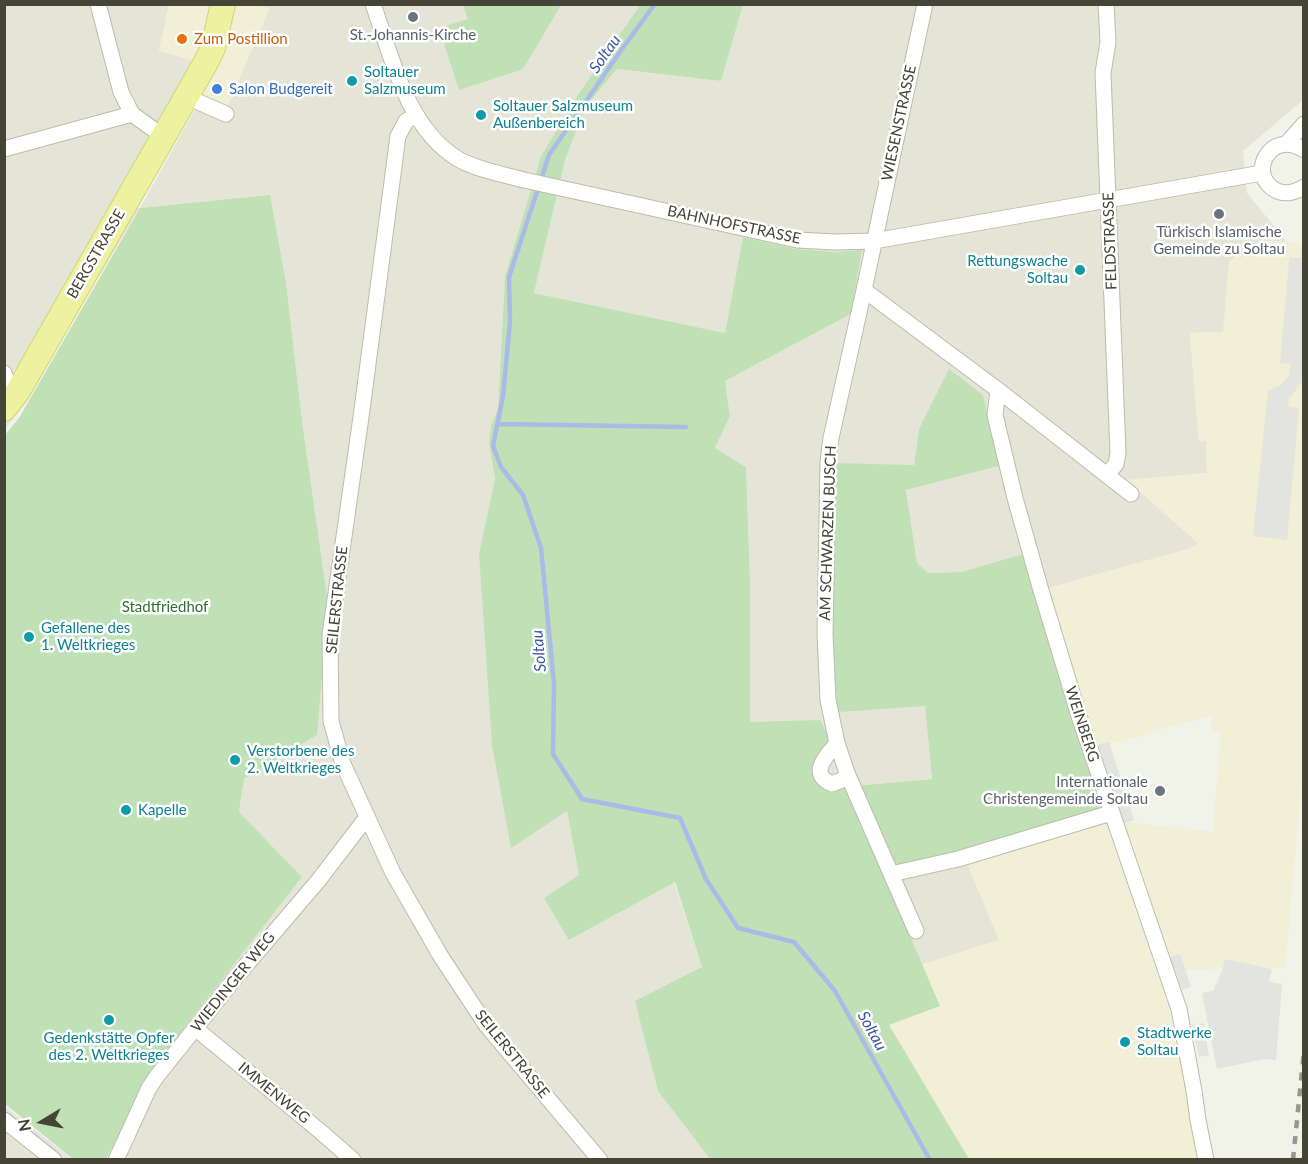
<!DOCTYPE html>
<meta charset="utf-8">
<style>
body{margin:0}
#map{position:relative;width:1308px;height:1164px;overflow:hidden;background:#f1f2e8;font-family:Lato,sans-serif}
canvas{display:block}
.frame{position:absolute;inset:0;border:6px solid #444437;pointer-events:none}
.north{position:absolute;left:12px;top:1092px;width:60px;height:60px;-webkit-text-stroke:4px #fff;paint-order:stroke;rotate:260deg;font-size:16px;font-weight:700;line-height:24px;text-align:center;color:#444437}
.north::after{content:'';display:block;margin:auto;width:21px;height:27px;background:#444437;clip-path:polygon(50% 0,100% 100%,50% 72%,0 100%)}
</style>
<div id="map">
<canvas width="1308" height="1164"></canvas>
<div class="frame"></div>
<div class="north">N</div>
</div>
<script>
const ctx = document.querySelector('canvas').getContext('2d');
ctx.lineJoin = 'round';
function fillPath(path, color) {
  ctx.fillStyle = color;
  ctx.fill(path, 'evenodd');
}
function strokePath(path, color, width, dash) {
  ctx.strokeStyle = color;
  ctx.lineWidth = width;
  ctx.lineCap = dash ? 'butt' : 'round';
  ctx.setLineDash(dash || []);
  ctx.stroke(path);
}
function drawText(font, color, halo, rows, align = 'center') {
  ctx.font = font + ' Lato,sans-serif';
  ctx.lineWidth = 5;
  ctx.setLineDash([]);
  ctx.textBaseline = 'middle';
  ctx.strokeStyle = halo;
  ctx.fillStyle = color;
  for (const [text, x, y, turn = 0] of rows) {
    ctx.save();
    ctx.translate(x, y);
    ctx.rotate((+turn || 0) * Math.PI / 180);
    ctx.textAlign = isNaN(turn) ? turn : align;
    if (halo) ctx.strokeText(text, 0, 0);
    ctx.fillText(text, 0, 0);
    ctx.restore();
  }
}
fillPath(new Path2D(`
 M5,5H169L159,51L195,61L50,317L5,384Z
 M256,5H637L640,7L577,96L541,156L505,276L498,409L491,425L489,443L495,479L479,553L511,847L567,811L579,875L569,940L674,882L702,967L636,1001L658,1091L710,1159L106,1160L154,1067L302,877L239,812L244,779L317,735L303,429L286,282L270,196L140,208L201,99L270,9Z
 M743,5H1303V100L1243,151L1247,193L1287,242L1270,241L1223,332L1190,333L1199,441L1206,440L1207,473L1127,480L1199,544L1188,549L1045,589L1033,551L961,572L928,573L917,563L906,490L999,466L919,429L914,466L835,463L838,711L925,706L932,779L844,787L750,722V579L746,467L715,448L730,416L725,381L851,314L862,251L836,252L796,249L743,237L725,333L534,293L565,160L586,106L617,69L721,81Z
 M966,860L999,940L921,965L885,878Z
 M5,1112L65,1159H5Z`), '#e5e5d7');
fillPath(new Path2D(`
 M169,5H212L205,33L195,61L159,51Z
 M235,5H256L270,8L226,110L201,99L220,52Z
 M1270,241L1303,244L1304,755L1285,967L1173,970L1122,822L1213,832L1221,733L1211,730L1212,715L1096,748L1045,589L1188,549L1199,544L1127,480L1207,473L1206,440L1199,441L1190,333L1223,332L1229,260Z
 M1104,814L1160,972L1184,1075L1201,1159H969L889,1025L940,1006L921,965L999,940L966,860Z`), '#f1efd5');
fillPath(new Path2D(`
 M463,5V4L561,5L523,69L459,90L439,28L468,19Z
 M637,5H743L721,81L617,69L586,106L565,160L534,293L725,333L743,237L796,249L836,252L862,250L851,314L725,381L730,416L715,448L746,467L750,579V722L820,720L830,739L819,759L832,788L932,779L925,706L838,712L830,631L835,463L914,465L919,429L949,369L983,395L999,466L906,490L917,563L928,573L961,572L1023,554L1104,814L957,862L885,878L940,1006L889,1025L969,1159H710L658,1091L635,1001L702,967L675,882L569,940L544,898L579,875L567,811L511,848L492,745L479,553L495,479L489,443L491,425L498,409L505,276L541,156L577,96L639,7Z
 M270,195L286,282L303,429L328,604L317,735L244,779L239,812L302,877L154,1067L106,1159H73L5,1104L4,436L19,418L140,208Z`), '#bfe1b5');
fillPath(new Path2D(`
 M131,206L140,208L17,413L5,430V419Z
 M1303,231V360L1302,381L1289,399L1288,406L1299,408L1287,540L1253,536L1268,391L1281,385L1289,376L1291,364L1280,363L1289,262L1290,258H1301Z
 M1109,742L1134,820L1123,824L1096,745Z
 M1180,954L1191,987L1182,990L1170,957Z
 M1225,959L1272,969L1269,982L1282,984L1276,1060L1264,1059L1217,1069L1202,993L1213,991L1222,971Z
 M1203,1023L1209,1055L1199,1057L1192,1025Z
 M4,1106L72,1159H65L5,1112Z`), '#e3e3df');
strokePath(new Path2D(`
 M655,4L622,49L549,155L509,277L510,322L503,396L493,446L501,467L523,495L541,548L554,684L553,754L582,799L680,818L706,879L738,928L794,942L835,991L930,1160
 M498,424L686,427`), '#abbae7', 4.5);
const street = new Path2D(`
 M98,4L121,92L132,114L164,137
 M373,4C392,58 407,128 458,159C475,169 505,175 524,180L797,240L836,242L874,241L1262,173
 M925,4L864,290L998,390L1131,494
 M1106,4L1108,42L1103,73L1118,453L1116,464L1107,475
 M187,97L226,114
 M416,115L406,121L398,136L361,417L330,635L331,721L343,764L393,873L440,955L486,1025L600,1160
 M1287,143L1304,124
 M4,149L132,114
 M1304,150C1271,128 1245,175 1277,191C1287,195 1295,192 1304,187
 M4,373L8,384L18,391
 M998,390L995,415L1015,498L1040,587L1080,719L1179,1009L1194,1091L1198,1120L1206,1160
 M837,743L847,773L844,779L832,784C808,774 826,756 837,743L828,700L825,634L828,462L831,438L864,290
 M847,773L916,931
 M891,874L958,859L1111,813
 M195,1028L321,1132L353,1160
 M4,1120L54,1160
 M116,1160L149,1088L157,1076L236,977L318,881L367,817`);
const primary = new Path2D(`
 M4,409L18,391L205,64L213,48L223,4`);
strokePath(street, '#bcbcab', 17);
strokePath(primary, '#d1d572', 26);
strokePath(street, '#fff', 15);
strokePath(primary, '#eef2a0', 24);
strokePath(new Path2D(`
 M1293,1160L1304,1051
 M1303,1160L1304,1158`), '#969696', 4.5, [8, 8]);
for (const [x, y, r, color] of [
 [413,17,6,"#6b7280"],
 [182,39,6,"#e8710a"],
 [352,81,6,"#0f9aa8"],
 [217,89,6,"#3f7fe0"],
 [481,115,6,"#0f9aa8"],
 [1219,214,6,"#6b7280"],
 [1080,270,6,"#0f9aa8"],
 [29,637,6,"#0f9aa8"],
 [235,760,6,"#0f9aa8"],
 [1160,791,6,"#6b7280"],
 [126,810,6,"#0f9aa8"],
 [109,1020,6,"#0f9aa8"],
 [1125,1042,6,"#0f9aa8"]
]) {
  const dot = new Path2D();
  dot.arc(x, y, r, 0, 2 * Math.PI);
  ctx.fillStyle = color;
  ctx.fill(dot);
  strokePath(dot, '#fff', 2);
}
drawText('15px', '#5b616d', '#fff', [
 ["St.-Johannis-Kirche",413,35],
 ["Türkisch Islamische",1219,232],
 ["Gemeinde zu Soltau",1219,249],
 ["Internationale",1148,782,"right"],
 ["Christengemeinde Soltau",1148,799,"right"]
]);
drawText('15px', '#c56008', '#fff', [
 ["Zum Postillion",194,39]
], 'left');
drawText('15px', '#0d838f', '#fff', [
 ["Soltauer",364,72],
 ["Salzmuseum",364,89],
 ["Soltauer Salzmuseum",493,106],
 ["Außenbereich",493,123],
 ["Rettungswache",1068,261,"right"],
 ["Soltau",1068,278,"right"],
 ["Gefallene des",41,628],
 ["1. Weltkrieges",41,645],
 ["Verstorbene des",247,751],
 ["2. Weltkrieges",247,768],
 ["Kapelle",138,810],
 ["Stadtwerke",1137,1033],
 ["Soltau",1137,1050],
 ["Gedenkstätte Opfer",109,1038,"center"],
 ["des 2. Weltkrieges",109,1055,"center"]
], 'left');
drawText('15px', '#366cbe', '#fff', [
 ["Salon Budgereit",229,89]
], 'left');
drawText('15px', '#444437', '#fff', [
 ["WIESENSTRASSE",899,123,-78],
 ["BAHNHOFSTRASSE",734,225,12],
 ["FELDSTRASSE",1110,241,-92],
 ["BERGSTRASSE",96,254,-60],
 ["AM SCHWARZEN BUSCH",828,533,-88],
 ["SEILERSTRASSE",337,600,-84],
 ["WEINBERG",1082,724,72],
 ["WIEDINGER WEG",233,982,-51],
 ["SEILERSTRASSE",512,1054,51],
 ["IMMENWEG",274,1093,39]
]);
drawText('15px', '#346f32', '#fff', [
 ["Stadtfriedhof",165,607]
]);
drawText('italic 16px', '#3d56a3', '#fff', [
 ["Soltau",605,54,-55],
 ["Soltau",539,651,-95],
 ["Soltau",872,1031,61]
]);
</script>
